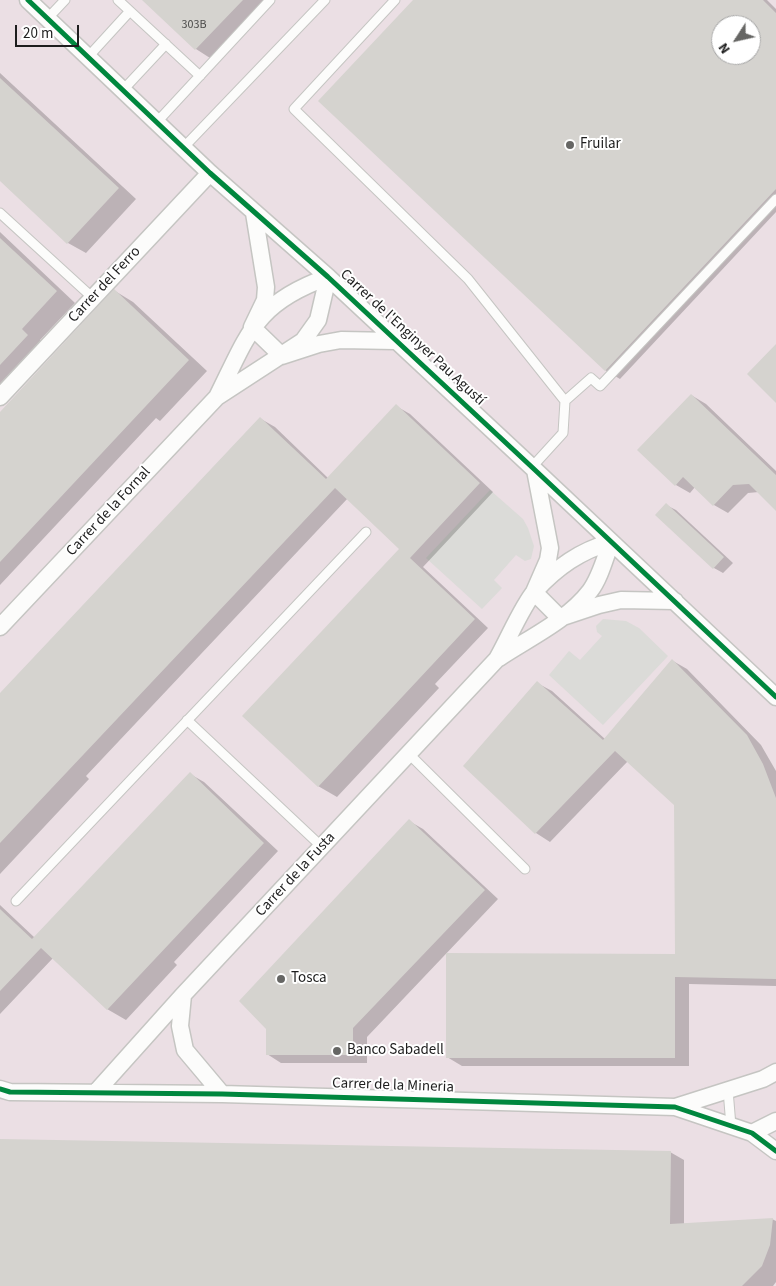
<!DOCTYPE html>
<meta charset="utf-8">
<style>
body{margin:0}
#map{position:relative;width:776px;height:1286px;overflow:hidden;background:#edece6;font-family:"Source Sans 3",sans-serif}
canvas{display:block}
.north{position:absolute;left:711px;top:15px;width:50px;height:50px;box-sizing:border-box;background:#fff;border:1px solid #a5a5a5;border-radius:50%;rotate:235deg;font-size:14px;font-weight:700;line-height:20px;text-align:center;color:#1e1e1e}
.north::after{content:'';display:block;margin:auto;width:18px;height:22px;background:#666664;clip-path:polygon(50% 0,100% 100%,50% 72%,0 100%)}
.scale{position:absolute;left:15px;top:25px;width:64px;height:22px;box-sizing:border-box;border:2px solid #1e1e1e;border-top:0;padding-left:6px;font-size:15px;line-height:18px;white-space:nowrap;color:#1e1e1e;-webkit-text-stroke:4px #fff;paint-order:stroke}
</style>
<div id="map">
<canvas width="776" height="1286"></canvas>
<div class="north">N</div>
<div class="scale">20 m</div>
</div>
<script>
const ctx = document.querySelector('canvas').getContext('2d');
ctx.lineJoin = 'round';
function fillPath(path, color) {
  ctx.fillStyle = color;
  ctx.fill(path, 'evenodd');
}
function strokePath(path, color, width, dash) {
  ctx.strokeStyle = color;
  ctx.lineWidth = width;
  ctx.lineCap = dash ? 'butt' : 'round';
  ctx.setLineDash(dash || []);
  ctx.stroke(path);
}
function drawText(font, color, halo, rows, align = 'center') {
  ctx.font = font + ' "Source Sans 3",sans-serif';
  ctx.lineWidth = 4;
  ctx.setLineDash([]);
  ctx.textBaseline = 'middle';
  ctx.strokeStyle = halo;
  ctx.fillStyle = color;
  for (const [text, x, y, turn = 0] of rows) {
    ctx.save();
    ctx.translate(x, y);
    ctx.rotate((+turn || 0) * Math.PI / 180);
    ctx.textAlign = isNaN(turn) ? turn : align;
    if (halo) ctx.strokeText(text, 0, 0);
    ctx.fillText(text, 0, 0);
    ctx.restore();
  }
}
fillPath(new Path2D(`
 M0,0H776V1286H0ZM721,25H751V55H721Z`), '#ebdfe4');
fillPath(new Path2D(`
 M490,490L523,519L528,528L534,546L531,559L525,561L516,555L494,580L502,588L482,609L426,558Z
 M603,619L626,621L639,628L668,656L603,725L549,675L569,651L580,660L602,636L597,632L596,626Z`), '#dbdbd8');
fillPath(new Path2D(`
 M144,0H264L210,58L196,49Z
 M414,0H767L776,9V212L620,379L605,370ZM721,25H751V55H721Z
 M0,73L136,199L86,253L68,243L0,180Z
 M0,232L75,303L40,340L46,346L0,396Z
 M115,291L133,302L207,371L160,421L156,418L0,585V413Z
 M691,395L706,404L776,471V509L759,492L748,493L728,513L714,505L695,487L690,493L676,485Z
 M396,406L410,414L493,492L423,567L488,628L435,684L439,688L337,797L318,786L401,548L348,498L86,776L89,779L0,874V695L261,419L275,427L328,478Z
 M666,505L676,510L733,563L723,573L714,568Z
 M673,661L687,669L761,745L776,771V986L689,984V1066H462L447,1057L676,955L675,805L628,761L550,842L536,833L465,765L537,683L552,691L605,739Z
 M190,774L204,782L278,851L174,962L177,965L126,1020L107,1009L53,958L0,1014V905L35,938Z
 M409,821L423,829L498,899L367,1037V1063H281L267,1054Z
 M0,1141L670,1152L684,1160V1224L772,1219L776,1221V1282L773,1286H0Z`), '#0003');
fillPath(new Path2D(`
 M142,0H243L195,50Z
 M413,0H763L776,13V189L605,371L318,101ZM721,25H751V55H721Z
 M0,78L119,188L67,244L0,181Z
 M0,238L57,291L22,329L28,335L0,365Z
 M114,289L189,360L0,562V412Z
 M776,344V403L747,374Z
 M691,394L776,475V511L749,484L733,485L713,506L683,477L675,486L637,450Z
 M396,404L480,483L410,558L475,619L318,787L242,716L399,549L335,488L0,843V693L260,417L326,479Z
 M666,503L724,557L713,569L655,515Z
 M672,659L747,735L763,764L776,798V979L675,977V1058H446V953L675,954L674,805L615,751L535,834L463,766L537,681L603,740Z
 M190,772L264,843L107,1010L41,948L0,991V909L32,939Z
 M409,819L485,890L353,1028V1055H266V1029L239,1001Z
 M0,1139L671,1151L670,1224L773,1218L770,1245L762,1266L742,1286H0Z`), '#d5d3cf');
const service = new Path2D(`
 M118,0L200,76
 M395,0L294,109L468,279L565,401L563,433L532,467
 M47,19L65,0
 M88,57L130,11
 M123,90L166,44
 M157,122L270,0
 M184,147L325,0
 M0,213L93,298
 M565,401L591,378L600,386L776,199
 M187,720L322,847
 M409,754L525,869
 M16,901L366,532
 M728,1090L731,1126`);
const minor = new Path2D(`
 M28,0L210,173L328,277L535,470L776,697
 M254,213L266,287L265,300L252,327L282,356L319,344L341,340L395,341
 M0,397L210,173
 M217,397C249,333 255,303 328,277
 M535,470L550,548L548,560L534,592L560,618L599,605L621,600L675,601
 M0,627L217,397L303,341L318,320L328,277
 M499,658C529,638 568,620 590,591C600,578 605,558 611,542
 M183,995L180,1026L185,1050L222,1094
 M0,1089L10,1092L222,1094L675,1107L752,1133L776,1151
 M96,1092L183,995L497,659C508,640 522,606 535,591C557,567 580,551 611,542
 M675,1107L763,1079L776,1072
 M752,1133L776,1121`);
strokePath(service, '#c5c5c2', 11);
strokePath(minor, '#c5c5c2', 19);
strokePath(service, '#fcfcfb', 9);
strokePath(minor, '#fcfcfb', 16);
strokePath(new Path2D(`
 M28,0L210,173L328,277L535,470L776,697
 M0,1089L10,1092L222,1094L675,1107L752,1133L776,1151`), '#00873e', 5);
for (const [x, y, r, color] of [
 [570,145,5,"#666664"],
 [281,979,5,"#666664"],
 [337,1051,5,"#666664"]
]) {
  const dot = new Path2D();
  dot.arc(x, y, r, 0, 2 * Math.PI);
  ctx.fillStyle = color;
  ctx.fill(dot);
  strokePath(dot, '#fff', 2);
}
drawText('12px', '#4c4b4a', null, [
 ["303B",194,25]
]);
drawText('15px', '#1e1e1e', '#fff', [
 ["Fruilar",580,145],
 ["Tosca",291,979],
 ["Banco Sabadell",347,1051]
], 'left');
drawText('15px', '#1e1e1e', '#fff', [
 ["Carrer del Ferro",105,285,-47],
 ["Carrer de l'Enginyer Pau Agustí",412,338,43],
 ["Carrer de la Fornal",109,512,-47],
 ["Carrer de la Fusta",296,875,-47],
 ["Carrer de la Mineria",393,1086,2]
]);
</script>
